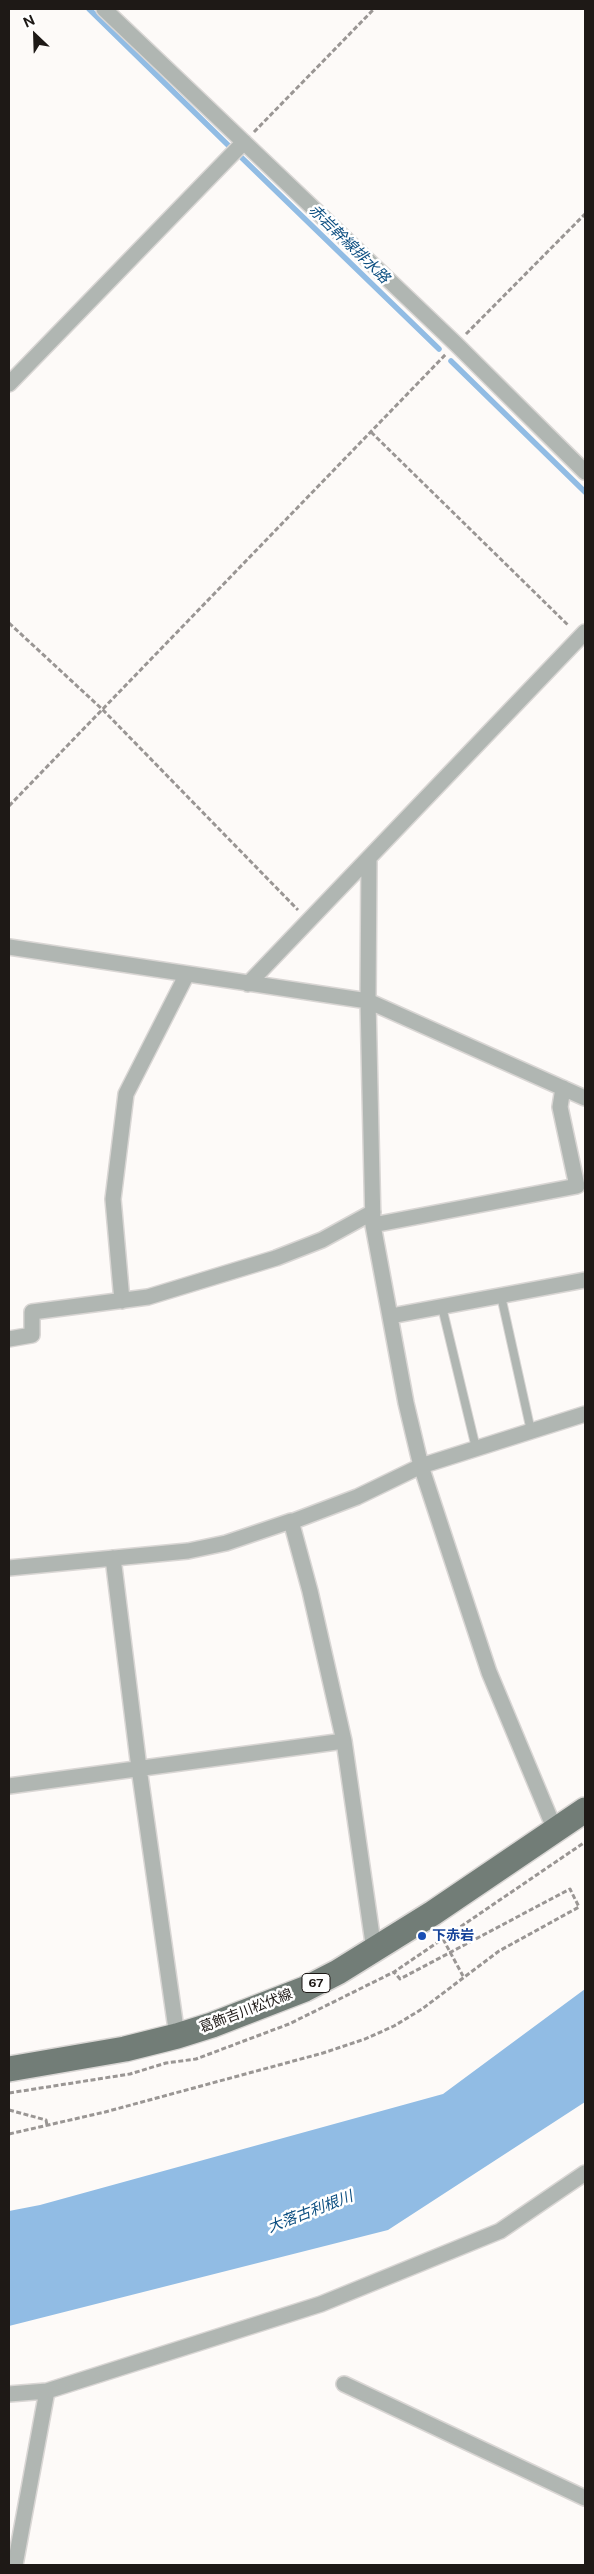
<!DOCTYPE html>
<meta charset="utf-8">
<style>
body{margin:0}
#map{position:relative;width:594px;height:2574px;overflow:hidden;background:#fdfaf8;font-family:"Public Sans",sans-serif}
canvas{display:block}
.frame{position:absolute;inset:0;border:10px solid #1e1916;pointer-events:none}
.north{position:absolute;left:10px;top:10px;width:50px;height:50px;-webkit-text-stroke:4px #fff;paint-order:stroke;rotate:336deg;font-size:14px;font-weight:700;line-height:20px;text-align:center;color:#1e1916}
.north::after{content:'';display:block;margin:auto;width:18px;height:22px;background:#1e1916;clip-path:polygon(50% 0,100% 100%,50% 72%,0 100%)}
</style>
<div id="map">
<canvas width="594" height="2574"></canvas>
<div class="frame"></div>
<div class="north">N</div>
</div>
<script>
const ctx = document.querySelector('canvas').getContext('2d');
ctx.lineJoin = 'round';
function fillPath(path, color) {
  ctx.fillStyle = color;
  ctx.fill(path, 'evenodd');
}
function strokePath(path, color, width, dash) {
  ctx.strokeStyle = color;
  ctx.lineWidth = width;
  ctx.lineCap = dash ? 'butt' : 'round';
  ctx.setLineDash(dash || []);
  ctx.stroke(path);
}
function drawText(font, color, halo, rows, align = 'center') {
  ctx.font = font + ' "Public Sans","Noto Sans JP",sans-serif';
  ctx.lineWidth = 5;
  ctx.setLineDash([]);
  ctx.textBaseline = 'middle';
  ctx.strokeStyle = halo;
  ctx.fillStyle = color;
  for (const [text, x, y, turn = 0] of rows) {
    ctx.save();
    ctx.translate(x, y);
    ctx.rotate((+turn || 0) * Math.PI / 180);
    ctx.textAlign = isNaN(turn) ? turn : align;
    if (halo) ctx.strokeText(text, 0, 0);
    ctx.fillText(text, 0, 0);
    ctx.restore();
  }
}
fillPath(new Path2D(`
 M585,1989V2102L388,2230L9,2326V2211L40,2205L443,2094Z`), '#91bce4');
strokePath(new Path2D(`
 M89,9L230,147
 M242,158L439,349
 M451,361L585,492`), '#91bce4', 5.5);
const service = new Path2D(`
 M501,1296L531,1431
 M442,1307L476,1448`);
const minor = new Path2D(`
 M104,9L456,344L585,472
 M9,384L244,142
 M369,859L368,1001L373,1225L406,1403L421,1466L489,1672L555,1830
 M9,947L368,1001L585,1098
 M248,984L585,632
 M373,1225L577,1186L560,1107L563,1088
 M122,1301L113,1199L126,1094L187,974
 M391,1316L585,1280
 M9,1339L32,1335V1312L148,1297L276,1258L322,1240L373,1212
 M291,1522L357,1497L421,1466L585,1414
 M113,1558L139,1768L177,2036
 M9,1568L188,1551L226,1543L291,1521L310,1591L344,1741L374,1950
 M9,1786L344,1741
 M344,2384L585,2498
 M9,2394L47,2391L321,2304L500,2231L585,2173
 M15,2565L47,2391`);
const primary = new Path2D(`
 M9,2069L125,2049L177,2036L212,2025L305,1989L338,1972L433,1913L585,1810`);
strokePath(service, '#d9d6d4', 10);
strokePath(minor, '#d9d6d4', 18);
strokePath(primary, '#d9d6d4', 28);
strokePath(new Path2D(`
 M254,132L374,9
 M466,334L585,214
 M371,432L569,626
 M9,623L103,710L298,910
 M9,806L446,354
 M443,1939L463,1976
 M9,2093L130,2074L166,2063L196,2059L289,2024L394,1972L585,1842
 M9,2110L46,2120L47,2125
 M9,2134L105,2112L323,2053L365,2039L394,2026L422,2009L499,1951L579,1907L570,1889L400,1979L394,1972`), '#9a9694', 3, [5, 2.5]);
strokePath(service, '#b0b6b2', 8);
strokePath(minor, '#b0b6b2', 15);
strokePath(primary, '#727d77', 25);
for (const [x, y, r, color] of [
 [422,1936,5,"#1a4fb4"]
]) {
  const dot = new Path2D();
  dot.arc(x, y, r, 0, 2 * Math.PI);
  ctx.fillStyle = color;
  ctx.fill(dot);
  strokePath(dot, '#fff', 2);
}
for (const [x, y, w] of [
 [316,1983,28]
]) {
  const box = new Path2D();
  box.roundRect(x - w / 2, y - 9.5, w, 19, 4);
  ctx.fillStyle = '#fff';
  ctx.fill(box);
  strokePath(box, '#1e1916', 1);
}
drawText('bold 12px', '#1e1916', null, [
 ["67",316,1983]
]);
drawText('bold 14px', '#164399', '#fff', [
 ["下赤岩",432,1936]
], 'left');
drawText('14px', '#1e1916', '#fff', [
 ["葛飾吉川松伏線",246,2011,-21]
]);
drawText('italic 15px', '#0d4f81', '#fff', [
 ["赤岩幹線排水路",349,244,44],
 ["大落古利根川",310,2212,-21]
]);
</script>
